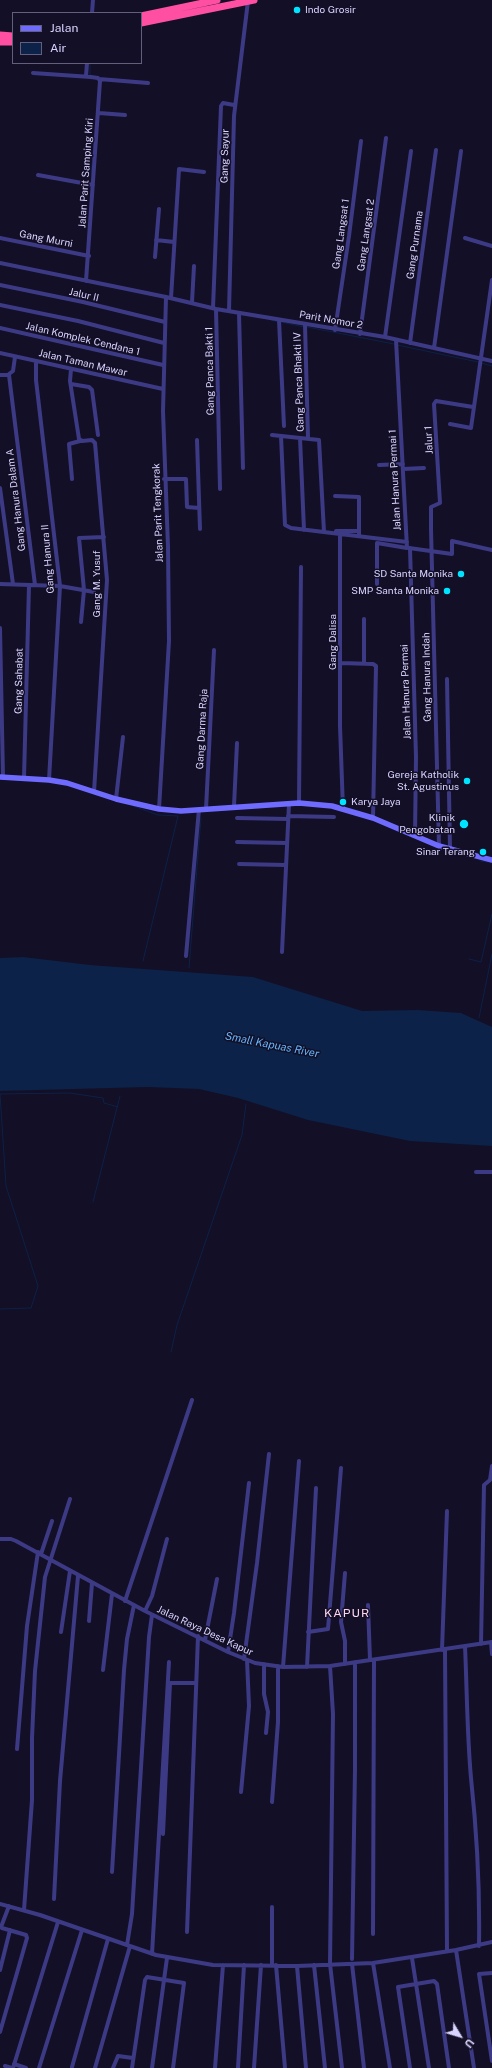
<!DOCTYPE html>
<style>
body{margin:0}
#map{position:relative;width:492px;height:2068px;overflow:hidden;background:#130f26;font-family:"Public Sans",sans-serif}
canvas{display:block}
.legend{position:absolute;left:12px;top:12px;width:130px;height:52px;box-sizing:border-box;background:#130f26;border:1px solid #625e7d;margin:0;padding:5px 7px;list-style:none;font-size:12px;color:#d9d4ff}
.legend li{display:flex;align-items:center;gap:8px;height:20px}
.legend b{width:20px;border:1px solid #625e7d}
.north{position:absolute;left:440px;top:2016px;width:40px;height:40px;-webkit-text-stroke:3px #130f26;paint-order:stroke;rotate:128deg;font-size:11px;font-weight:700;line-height:16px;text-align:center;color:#d9d4ff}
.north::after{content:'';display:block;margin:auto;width:14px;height:18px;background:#d9d4ff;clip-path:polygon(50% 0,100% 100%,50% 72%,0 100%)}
</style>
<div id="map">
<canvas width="492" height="2068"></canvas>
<ul class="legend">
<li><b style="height:5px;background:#6f6bff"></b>Jalan</li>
<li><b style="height:11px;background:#0c2248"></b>Air</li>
</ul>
<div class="north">U</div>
</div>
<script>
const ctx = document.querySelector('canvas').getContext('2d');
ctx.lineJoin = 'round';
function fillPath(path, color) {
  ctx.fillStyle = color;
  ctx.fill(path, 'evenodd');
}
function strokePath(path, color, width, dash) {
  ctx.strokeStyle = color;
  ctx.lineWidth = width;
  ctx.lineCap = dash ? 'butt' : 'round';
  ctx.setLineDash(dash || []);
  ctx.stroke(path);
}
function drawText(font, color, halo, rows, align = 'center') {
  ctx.font = font + ' "Public Sans",sans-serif';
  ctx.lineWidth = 3;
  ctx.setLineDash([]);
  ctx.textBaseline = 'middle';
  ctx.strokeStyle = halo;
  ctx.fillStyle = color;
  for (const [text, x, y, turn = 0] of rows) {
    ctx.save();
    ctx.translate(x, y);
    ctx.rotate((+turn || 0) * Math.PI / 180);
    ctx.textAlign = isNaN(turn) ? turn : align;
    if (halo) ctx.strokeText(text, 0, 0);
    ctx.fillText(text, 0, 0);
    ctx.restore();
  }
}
fillPath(new Path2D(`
 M23,957L90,965L253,977L362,1011L418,1010L461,1013L492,1027V1146L410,1141L308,1120L238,1098L199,1089L148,1087L0,1091V958Z`), '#0c2248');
strokePath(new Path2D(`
 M90,75V63
 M91,175L94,143
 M271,320L278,322
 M281,322L304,327
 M307,327L394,344
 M397,345L478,362
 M481,363L492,366
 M133,806L158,815L178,816L143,961
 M480,861L488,862
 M469,959L481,962L492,914
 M189,968L201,818
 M479,1018L492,954
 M93,1202L120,1096
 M0,1309L31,1308L38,1286L6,1186L0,1094L70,1093L103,1098L104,1103L118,1107
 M171,1352L177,1325L242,1135L246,1104`), '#0c2248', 1);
strokePath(new Path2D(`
 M92,13L93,0
 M33,73L91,77L98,78L100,81L86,281
 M86,76L87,63
 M99,79L148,83
 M99,113L125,115
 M38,175L93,185
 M0,238L89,256
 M465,238L492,246
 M156,240L174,242
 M155,257L159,209
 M0,263L166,297L163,411L168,547L169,641L159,809
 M0,285L83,302L165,322
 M166,297L216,309L385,337L492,361
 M171,298L179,169L204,172
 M192,302L194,266
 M0,305L78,321L164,343
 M213,308L221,106L223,103L234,105
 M216,309L220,489
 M229,311L234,116L248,1
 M239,313L243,468
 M279,320L284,426
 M305,325L308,438
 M0,328L163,365
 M335,330L349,236L361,141
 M360,334L386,138
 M385,337L411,151
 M410,343L436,150
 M434,348L461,151
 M0,353L163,389
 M36,361V380L60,586L49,780
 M71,369L70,381L79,439L82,441L92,440L95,443L107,580L94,792
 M9,374L13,371L15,357
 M0,375H9L35,585
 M71,384L89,387L92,390L98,435
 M450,424L471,428L492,280
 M272,435L319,440L324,532
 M281,436L285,525L291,528L340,534V726L343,809
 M300,438L304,530
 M197,440L200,529
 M379,465L403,464
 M403,469L424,468
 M72,479L69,444L80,441
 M164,479H186L187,507L199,508
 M0,488L13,584
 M335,496L359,497V536
 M336,531H359
 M340,534L407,542
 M409,548L452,554V541L492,550
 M410,548L416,757L415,835
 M0,584L60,586L94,592
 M377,584V543L407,548L396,340
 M364,619V663
 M81,622L84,590L79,538L104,537
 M0,628L3,777
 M341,663L373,664L376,666L373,818
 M447,679L450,849
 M24,778L29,585
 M116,799L123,737
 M299,803L301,567
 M234,806L237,743
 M206,809L214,650
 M288,816L334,817
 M237,818L288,819
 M237,842L287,843
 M439,846L431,529V507L440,503L434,404L436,401L473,407
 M239,864L286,865
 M282,952L289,804
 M186,956L199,809
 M476,1172H492
 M0,1539H11L16,1541L145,1611L228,1652L255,1663L283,1667L330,1666L492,1642
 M41,1554L52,1521
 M125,1601L192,1400
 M368,1605L370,1660
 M145,1611L152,1596L167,1539
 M89,1621L92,1583
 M61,1632L70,1571
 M308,1632L328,1629L341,1468
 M205,1640L217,1579
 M491,1642L492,1654
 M481,1644L484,1485L490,1480L492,1466
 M465,1646C467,1690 467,1734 471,1778C477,1834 480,1889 479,1946
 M445,1649L447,1951
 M442,1650L447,1511
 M228,1652L234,1613L249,1483
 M244,1659L257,1563L269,1454
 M264,1664V1694L268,1712L266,1733
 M345,1664V1641L341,1622L345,1573
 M330,1666L333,1714L330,1964L342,2068
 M283,1667L299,1461
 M307,1667L316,1488
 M103,1670L112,1594
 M17,1749L27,1626L38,1552
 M241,1792L249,1706L247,1660
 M272,1802L278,1722V1666
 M163,1834L170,1683H195
 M112,1872L124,1670L127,1639L134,1605
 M54,1899L60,1781L78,1576
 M0,1904L40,1915L156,1955L213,1965L297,1966L373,1963L456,1950L492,1942
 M24,1910L32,1800V1738L35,1671L45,1577L70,1499
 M1,1927L9,1906
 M187,1932L198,1636
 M373,1934L374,1660
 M127,1945L132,1914L149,1637L152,1615
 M456,1950L474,2068
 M152,1954L169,1662
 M412,1958L429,2068
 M352,1959L355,1769V1662
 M373,1963L390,2068
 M352,1964L364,2068
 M272,1965V1907
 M276,1965L285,2068
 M314,1965L325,2068
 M297,1966L306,2068
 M0,1970L10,1930
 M492,1973L479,1974L492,2061
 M0,2032L27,1938L26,1935L2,1928
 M14,2064L26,2068
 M5,2066L12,2068
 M72,2067L108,1939
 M13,2068L58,1922
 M39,2068L82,1930
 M95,2068L130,1946
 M113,2068L118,2056L133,2058
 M132,2068L145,1980L147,1977L184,1983L173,2068
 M152,2068L167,1958
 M215,2068L223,1965
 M238,2068L244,1965
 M254,2068L261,1965
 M410,2068L398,1987L434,1981L437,1984L449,2068`), '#3d3a85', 4);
strokePath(new Path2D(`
 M0,777L49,780L67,783L116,799L159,809L181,811L299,803L332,806L373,818L439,846L492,860`), '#6f6bff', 5.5);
strokePath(new Path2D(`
 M141,16L217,0
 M141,23L254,0
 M0,35L13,36
 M0,42H13`), '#ff4fa3', 7);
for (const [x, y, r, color] of [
 [297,10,4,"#00e5ff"],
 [461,574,4,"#00e5ff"],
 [447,591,4,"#00e5ff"],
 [467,781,4,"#00e5ff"],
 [343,802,4,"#00e5ff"],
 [464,824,5,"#00e5ff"],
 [483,852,4,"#00e5ff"]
]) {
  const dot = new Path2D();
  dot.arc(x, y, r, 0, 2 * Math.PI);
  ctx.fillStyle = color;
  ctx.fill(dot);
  strokePath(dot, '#130f26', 1.5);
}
drawText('10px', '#d9d4ff', '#130f26', [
 ["Indo Grosir",305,10,"left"],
 ["SD Santa Monika",453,574],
 ["SMP Santa Monika",439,591],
 ["Gereja Katholik",459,775],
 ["St. Agustinus",459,787],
 ["Karya Jaya",351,802,"left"],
 ["Klinik",455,818],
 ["Pengobatan",455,830],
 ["Sinar Terang",475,852]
], 'right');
drawText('10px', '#d9d4ff', '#130f26', [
 ["Gang Sayur",225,156,-89],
 ["Jalan Parit Samping Kiri",86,173,-86],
 ["Gang Langsat 1",341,234,-82],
 ["Gang Langsat 2",366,235,-82],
 ["Gang Murni",46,239,11],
 ["Gang Purnama",415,245,-82],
 ["Jalur II",84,295,13],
 ["Parit Nomor 2",331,320,10],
 ["Jalan Komplek Cendana 1",83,339,13],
 ["Jalan Taman Mawar",83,363,13],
 ["Gang Panca Bakti 1",210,371,-91],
 ["Gang Panca Bhakti IV",299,382,-92],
 ["Jalur 1",429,440,-93],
 ["Jalan Hanura Permai 1",395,480,-93],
 ["Gang Hanura Dalam A",16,500,-97],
 ["Jalan Parit Tengkorak",158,513,-92],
 ["Gang Hanura II",48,559,-95],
 ["Gang M. Yusuf",97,584,-90],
 ["Gang Dalisa",333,642,-90],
 ["Gang Hanura Indah",427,677,-91],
 ["Gang Sahabat",19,681,-89],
 ["Jalan Hanura Permai",406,692,-92],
 ["Gang Darma Raja",202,729,-87],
 ["Jalan Raya Desa Kapur",205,1631,25]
]);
drawText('italic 11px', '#62b6ff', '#130f26', [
 ["Small Kapuas River",272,1045,11]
]);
ctx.letterSpacing = '1px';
drawText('12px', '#ffd6f0', '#130f26', [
 ["KAPUR",347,1613]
]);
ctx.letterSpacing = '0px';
</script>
